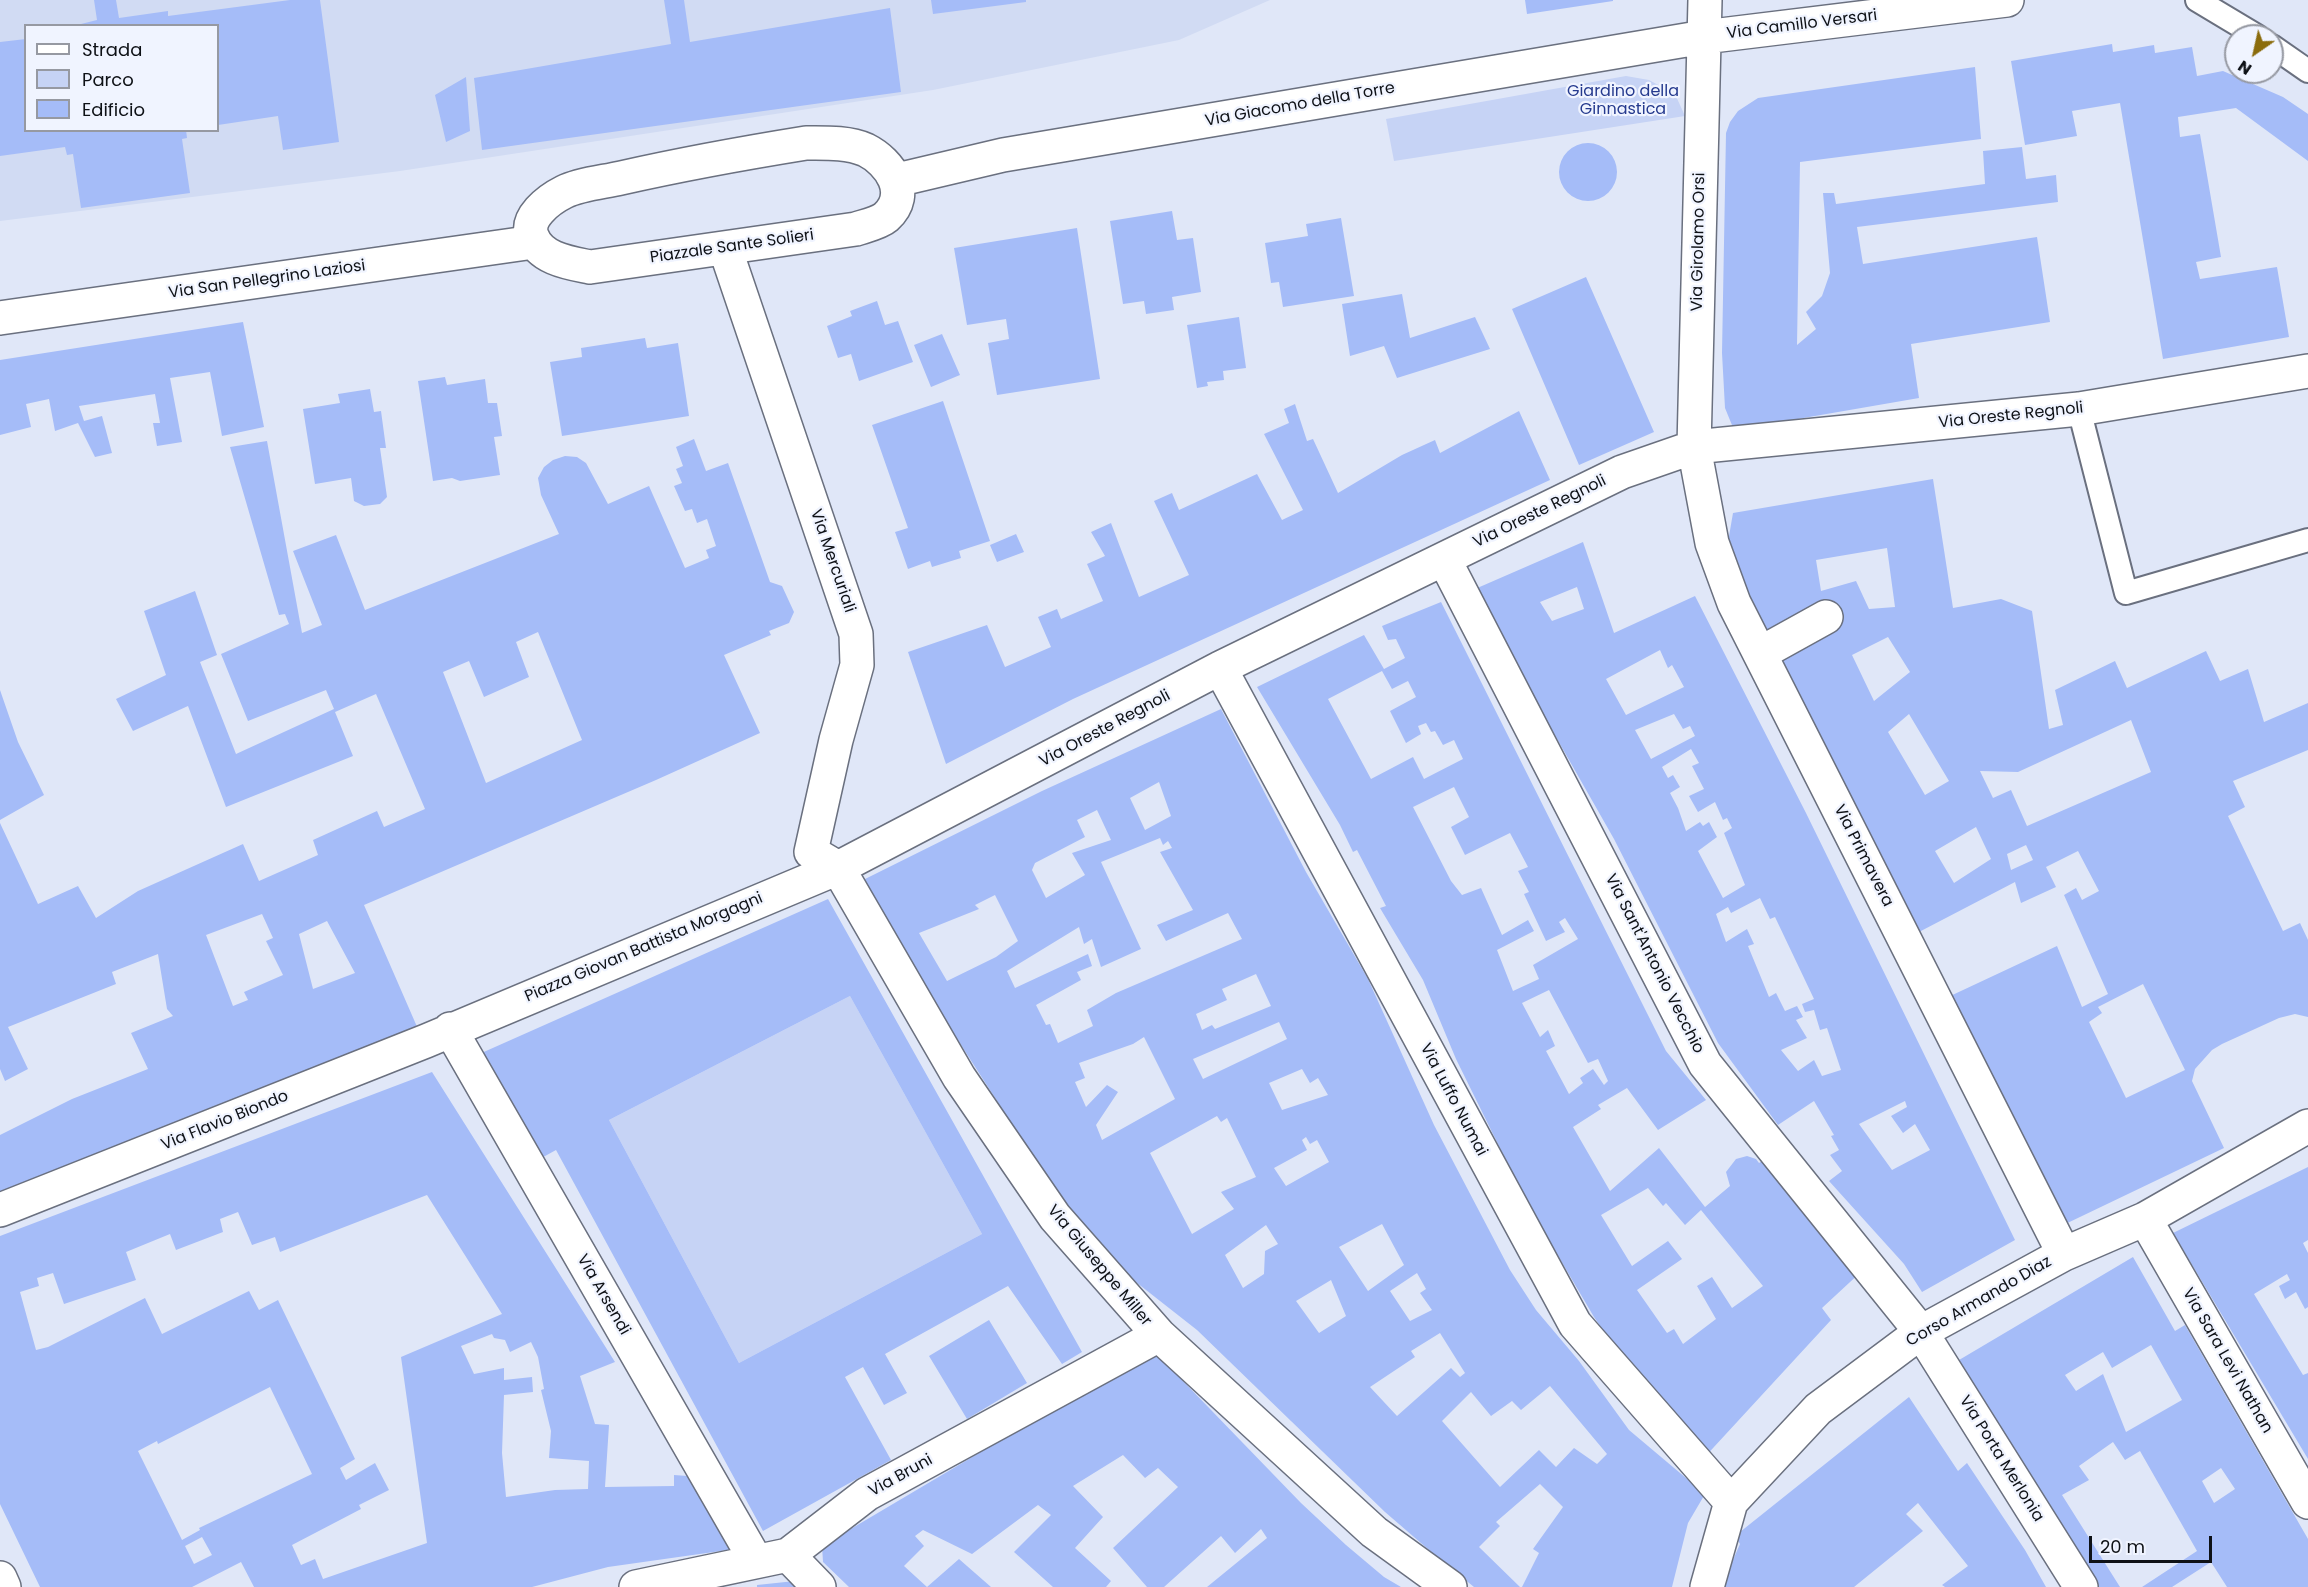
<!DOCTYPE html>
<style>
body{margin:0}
#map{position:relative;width:2308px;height:1587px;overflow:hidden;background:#e0e7f8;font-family:Poppins,sans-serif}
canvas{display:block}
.legend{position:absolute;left:24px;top:24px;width:195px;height:108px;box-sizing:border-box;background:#f0f4ff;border:2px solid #9699a2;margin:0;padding:8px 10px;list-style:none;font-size:18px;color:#0e1116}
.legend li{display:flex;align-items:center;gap:12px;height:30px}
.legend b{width:30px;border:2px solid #9699a2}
.north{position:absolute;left:2224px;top:24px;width:60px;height:60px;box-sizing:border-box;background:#f0f4ff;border:2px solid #9699a2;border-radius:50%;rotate:214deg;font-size:16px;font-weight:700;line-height:24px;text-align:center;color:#0e1116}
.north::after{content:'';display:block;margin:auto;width:21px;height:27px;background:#8b6c0d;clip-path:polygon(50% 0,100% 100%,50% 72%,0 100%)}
.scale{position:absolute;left:2089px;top:1536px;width:123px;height:27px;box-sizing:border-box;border:3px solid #0e1116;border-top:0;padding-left:8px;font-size:18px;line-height:21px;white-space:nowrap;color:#0e1116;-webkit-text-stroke:4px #f0f4ff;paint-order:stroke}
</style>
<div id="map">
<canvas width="2308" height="1587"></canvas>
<ul class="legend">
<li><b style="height:8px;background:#fff"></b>Strada</li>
<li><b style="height:16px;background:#c6d3f5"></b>Parco</li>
<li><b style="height:16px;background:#a5bcf8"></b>Edificio</li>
</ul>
<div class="north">N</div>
<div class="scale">20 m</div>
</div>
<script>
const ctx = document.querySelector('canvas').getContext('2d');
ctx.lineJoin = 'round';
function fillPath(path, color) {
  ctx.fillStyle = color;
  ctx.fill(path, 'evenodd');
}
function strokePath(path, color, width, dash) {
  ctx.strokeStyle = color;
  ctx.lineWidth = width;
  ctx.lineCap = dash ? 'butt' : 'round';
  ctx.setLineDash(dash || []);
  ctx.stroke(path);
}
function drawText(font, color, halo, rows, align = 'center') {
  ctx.font = font + ' Poppins,sans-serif';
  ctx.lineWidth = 4.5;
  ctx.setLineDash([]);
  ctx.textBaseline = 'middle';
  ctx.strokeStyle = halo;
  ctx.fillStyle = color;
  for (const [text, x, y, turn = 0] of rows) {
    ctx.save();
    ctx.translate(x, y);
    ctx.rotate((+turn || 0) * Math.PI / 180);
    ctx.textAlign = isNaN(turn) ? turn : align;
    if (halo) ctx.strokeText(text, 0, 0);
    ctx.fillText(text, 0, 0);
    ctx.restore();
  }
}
fillPath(new Path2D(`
 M0,0H1270L1179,40L933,90L400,171L0,221ZM26,26H218V130H26Z`), '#d1dbf3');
fillPath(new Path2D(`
 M1626,76L1649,80L1675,94L1685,116L1394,161L1386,119Z
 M850,996L982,1234L739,1363L609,1120Z`), '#c6d3f5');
fillPath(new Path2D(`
 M94,0H116L119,18L168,11V16L290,0H320L339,142L283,150L278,116L218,125V26H73L97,20Z
 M664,0H684L690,42L890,8L901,92L482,150L474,78L671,44Z
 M931,0H1026V2L933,14Z
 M1525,0H1613V1L1527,14Z
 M26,39V130H186L187,138L182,139L190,193L81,208L73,154L67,155L65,147L0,156V42Z
 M2112,44L2113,52L2154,45L2155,53L2192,47L2197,76L2223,71L2283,97L2308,114V161L2236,108L2178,117L2180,137L2200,134L2221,257L2196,262L2200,279L2277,267L2289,337L2163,359L2120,103L2072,111L2077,136L2025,145L2011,61Z
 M1975,67L1981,139L1800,162L1797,345L1816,329L1806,312L1822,296L1830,273L1823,193H1834L1836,204L1985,184L1983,151L2022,147L2026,179L2056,175L2058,202L1857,227L1863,264L2037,237L2050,322L1911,344L1919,398L1734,430L1725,408L1722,353L1726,133L1730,122L1738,111L1758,98Z
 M466,77L470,131L446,142L435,95Z
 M1559 172a29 29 0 1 1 58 0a29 29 0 1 1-58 0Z
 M1172,211L1177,240L1193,238L1201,292L1172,297L1174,310L1146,314L1144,301L1123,304L1110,221Z
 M1341,218L1354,296L1283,307L1279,282L1271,283L1265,243L1308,236L1306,224Z
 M1077,228L1100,379L997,395L988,343L1009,339L1006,319L967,325L954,248Z
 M1586,277L1654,432L1579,465L1512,309Z
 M1402,294L1410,338L1475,317L1490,349L1397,378L1384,346L1350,356L1342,304Z
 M877,301L885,325L898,321L913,362L859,381L851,354L838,358L827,326L852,316L850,311Z
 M1239,317L1246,368L1223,371L1224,380L1207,382L1208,386L1197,388L1187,325Z
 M243,322L264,427L222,436L210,372L170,378L182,442L157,446L153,423H160L155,394L79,406L84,421L102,416L112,453L95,457L78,423L55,431L49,399L26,404L31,427L0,435V360Z
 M942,334L960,375L931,387L914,345Z
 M645,338L647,348L678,343L689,416L562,436L550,362L582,357L581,348Z
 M445,377L447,385L485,379L488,403H497L502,436L494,437L500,475L460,481L452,478L433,481L418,381Z
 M370,389L374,412L381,411L386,448H380L387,497L380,504L364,506L354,501L351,478L315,484L303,409L340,403L338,394Z
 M943,401L990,541L959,551L961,558L932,567L930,561L908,569L895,532L908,528L872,425Z
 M1295,404L1307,441L1313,439L1338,493L1402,455L1435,440L1440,453L1519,411L1550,480L1073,699L946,764L908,652L987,625L1005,667L1051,647L1038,617L1057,609L1061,619L1103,601L1087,564L1105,556L1091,532L1111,523L1139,597L1189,575L1154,501L1172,493L1179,510L1257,474L1282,520L1303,510L1264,434L1289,423L1284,409Z
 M694,439L706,471L728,463L770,582L782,586L794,612L789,623L769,631L771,635L724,655L760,733L656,780L364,905L418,1029L0,1192V1135L72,1099L148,1069L131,1033L173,1016L167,1009L158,954L112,972L116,984L8,1027L28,1069L5,1081L0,1069V823L38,904L78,886L96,918L138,891L243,844L259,881L318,855L313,840L377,811L384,827L425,809L376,694L335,712L353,756L226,807L188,706L133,731L116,699L166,675L144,611L195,591L217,655L200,662L236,754L334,709L326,690L248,721L221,654L289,624L285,614L279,615L230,447L267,441L302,633L322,625L293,551L336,535L365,610L559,534L541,495L538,478L544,467L553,460L565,456L577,457L586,463L608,504L649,486L685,568L709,558L706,550L716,546L707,519L697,523L692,509L685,511L674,486L682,483L676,469L683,466L676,447ZM538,632L582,740L486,783L443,672L469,661L484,697L529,677L516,642ZM262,914L273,938L266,941L283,975L244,992L248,1000L233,1006L206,935ZM327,921L355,973L313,989L299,934Z
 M1933,479L1953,608L2001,599L2032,611L2049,729L2063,725L2055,690L2115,661L2127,688L2206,651L2220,681L2248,669L2264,722L2308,703V750L2233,781L2245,807L2228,816L2283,931L2300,923L2308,940V1017L2295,1014L2279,1018L2222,1044L2212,1050L2195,1069L2192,1081L2224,1148L2057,1228L1946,998L2057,946L2082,1007L2108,994L2064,895L2076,888L2082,900L2099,891L2078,851L2046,867L2056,887L2021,903L2015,882L1919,932L1773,665L1767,640L1753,608L1728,542L1733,513ZM1887,548L1895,607L1869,609L1856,581L1821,591L1816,560ZM1888,637L1910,672L1874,701L1852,655ZM1909,714L1949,781L1925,795L1888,732ZM2131,720L2151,772L2027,826L2011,790L1993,798L1980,771L2018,772ZM1976,827L1991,859L1954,883L1935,851ZM2026,845L2033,860L2011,870L2007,854ZM2143,984L2185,1070L2126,1098L2089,1022L2102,1013L2098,1007Z
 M1016,534L1024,552L997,562L990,545Z
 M1583,542L1614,633L1695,596L1806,813L2015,1240L1922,1292L1904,1264L1829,1181L1842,1171L1830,1155L1839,1150L1831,1136L1834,1135L1814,1101L1778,1125L1718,1043L1614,839L1503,644L1475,589ZM1577,587L1584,609L1552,621L1540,602ZM1660,650L1668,668L1672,665L1684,687L1626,715L1606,679ZM1674,714L1683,729L1690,726L1695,736L1651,759L1635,730ZM1691,749L1699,763L1692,766L1704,789L1689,796L1698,812L1715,802L1723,820L1727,818L1732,828L1724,833L1745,885L1723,898L1698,851L1717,837L1709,822L1703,826L1700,822L1686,831L1678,808L1670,793L1680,787L1673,775L1668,778L1662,767ZM1760,898L1770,919L1775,917L1814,999L1802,1004L1805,1012L1814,1010L1820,1030L1827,1028L1841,1070L1822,1076L1814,1060L1798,1071L1781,1050L1807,1038L1796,1020L1803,1017L1797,1006L1785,1011L1776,993L1769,997L1748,946L1754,944L1747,929L1726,942L1716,914L1728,907L1731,913ZM1905,1101L1907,1107L1891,1116L1903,1133L1915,1124L1930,1150L1892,1170L1859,1124Z
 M1441,602L1666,1051L1706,1100L1658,1130L1627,1088L1598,1105L1601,1109L1573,1127L1610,1191L1659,1148L1705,1207L1730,1186L1726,1172L1736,1159L1747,1156L1756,1159L1759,1163L1770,1156L1863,1270L1822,1308L1831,1320L1702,1460L1629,1369L1594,1317L1527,1203L1456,1059L1423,980L1380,908L1386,906L1357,850L1353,852L1340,825L1257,687L1364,635L1384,669L1405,658L1396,639L1388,640L1382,626ZM1382,671L1392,689L1408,681L1416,697L1390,711L1406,743L1421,734L1418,726L1426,723L1431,732L1435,731L1443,745L1454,740L1463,759L1424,779L1413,757L1371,779L1328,699ZM1454,787L1469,817L1451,827L1465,855L1510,833L1528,867L1518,871L1529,892L1524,894L1546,941L1565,932L1559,922L1565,918L1578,939L1533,965L1539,979L1513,991L1497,950L1534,931L1528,920L1502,935L1481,888L1462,895L1451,881L1413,807ZM1549,990L1588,1063L1598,1059L1608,1081L1604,1085L1593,1069L1580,1078L1583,1083L1569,1094L1546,1051L1555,1046L1548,1030L1540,1037L1522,1003ZM1648,1188L1663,1206L1666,1203L1685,1225L1701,1210L1763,1286L1732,1308L1712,1277L1697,1286L1716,1319L1683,1344L1674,1329L1667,1333L1637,1290L1682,1259L1668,1241L1632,1266L1601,1215Z
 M0,690L18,742L44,795L0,820Z
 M1221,709L1306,872L1368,979L1434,1125L1510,1270L1536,1310L1579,1361L1629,1430L1705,1494L1688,1523L1672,1587H1522L1539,1553L1533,1549L1563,1507L1540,1484L1496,1522L1500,1526L1479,1547L1520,1587H1474L1436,1556L1385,1512L1197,1330L1132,1279L1058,1196L857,883L1042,791ZM1159,782L1171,816L1145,830L1130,798ZM1097,810L1111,840L1072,853L1085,875L1046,898L1032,870L1035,863L1085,837L1077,820ZM1160,838L1163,845L1168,841L1172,848L1160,852L1193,910L1157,925L1166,941L1228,913L1242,939L1116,993L1087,1010L1093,1026L1058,1043L1050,1024L1046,1025L1036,1005L1081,980L1077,972L1092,966L1088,954L1015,988L1007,971L1079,927L1084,944L1092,939L1101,967L1141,949L1101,862ZM995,895L1018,941L996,957L947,981L919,933L979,909L975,905ZM1256,974L1271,1006L1215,1029L1212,1025L1202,1030L1196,1014L1227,1000L1222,989ZM1279,1022L1287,1039L1203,1079L1193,1059ZM1144,1037L1175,1099L1102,1140L1096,1125L1118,1092L1107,1085L1086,1107L1075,1082L1085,1078L1079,1063L1133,1044ZM1302,1069L1310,1083L1318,1078L1328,1095L1282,1110L1269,1083ZM1217,1116L1221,1122L1227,1118L1256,1177L1221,1192L1234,1209L1192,1234L1150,1153ZM1306,1137L1310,1144L1317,1140L1329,1162L1286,1186L1274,1168L1307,1150L1302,1140ZM1382,1224L1404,1265L1368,1291L1339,1247ZM1266,1225L1278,1244L1265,1251L1264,1274L1243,1288L1225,1255ZM1417,1273L1426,1289L1420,1293L1432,1310L1410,1321L1390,1291ZM1331,1280L1346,1316L1319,1333L1296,1301ZM1440,1333L1465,1373L1460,1377L1451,1368L1397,1416L1370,1387L1415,1357L1411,1351ZM1550,1386L1607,1454L1597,1464L1574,1448L1556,1467L1539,1450L1500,1487L1442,1421L1471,1392L1491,1416L1512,1401L1521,1410Z
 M828,899L1082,1352L1062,1364L1008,1286L885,1354L907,1393L884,1405L863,1367L845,1377L891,1460L763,1531L556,1150L536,1161L477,1055ZM850,996L982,1234L739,1363L609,1120Z
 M432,1072L615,1362L580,1376L595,1424L609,1425L605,1487L674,1486V1475L701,1477L735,1549L608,1567L532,1587H254L241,1562L192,1587H40L0,1504V1236ZM427,1195L502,1314L401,1357L427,1543L323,1579L315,1559L301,1565L292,1545L361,1509L359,1505L389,1490L375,1463L346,1480L340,1468L355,1459L278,1300L259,1310L249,1291L162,1334L145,1298L48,1347L36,1350L20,1292L39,1286L37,1278L53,1273L64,1304L136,1280L126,1252L170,1234L176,1250L223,1232L220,1219L238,1212L252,1245L275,1237L280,1252ZM492,1334L494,1338L505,1340L510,1352L531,1342L538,1357L544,1389L541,1390L551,1431L549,1458L589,1461L588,1489L555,1490L506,1497L502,1453L504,1395L533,1392L532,1377L504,1380V1368L474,1374L461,1346ZM270,1387L312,1474L199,1528L200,1530L182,1540L138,1451L157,1441L158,1444ZM202,1537L212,1555L194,1564L185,1546Z
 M2308,1167V1240L2303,1243L2308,1253V1307L2305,1309L2296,1292L2285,1299L2279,1286L2290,1280L2287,1274L2254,1294L2303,1375L2308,1373V1459L2173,1233Z
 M2133,1257L2175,1331L2185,1325L2308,1539V1587H2227L2211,1562L2172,1587H2142L2197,1551L2140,1451L2125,1460L2113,1442L2079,1466L2089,1480L2062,1495L2120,1587H2091L1954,1363ZM2151,1345L2182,1400L2126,1432L2103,1374L2076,1391L2065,1375L2103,1352L2112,1368ZM2221,1468L2235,1489L2214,1503L2202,1481Z
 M989,1320L1027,1383L967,1419L929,1356Z
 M1153,1350L1301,1503L1346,1545L1384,1577L1401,1587H1207L1267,1538L1261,1529L1235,1553L1221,1536L1164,1587H1147L1113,1548L1178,1487L1158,1468L1145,1478L1123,1455L1073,1486L1103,1517L1075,1548L1111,1581L1106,1587H1053L1014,1552L1051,1515L1038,1505L972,1554L923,1530L915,1536L924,1546L904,1566L927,1587L959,1559L991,1587H849L823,1562L822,1546Z
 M1909,1397L1958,1471L1967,1463L2025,1550L2046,1587H1945L1942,1585L1968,1566L1918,1503L1906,1514L1923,1531L1854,1587H1721L1740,1544L1735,1536Z
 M795,1581L800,1587H757V1585Z`), '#a5bcf8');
const service = new Path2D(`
 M2197,0L2257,36
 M2272,46L2308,71
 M2079,409L2126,593L2308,540`);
const minor = new Path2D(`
 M1705,0L1694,447L1712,543L1734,603L2064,1254
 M806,143C825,143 848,142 866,150C890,162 912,194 886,217C879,223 865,226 856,229L590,267C570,263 540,259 532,236C525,218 548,200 564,192C580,184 604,182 621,178C683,164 744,153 806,143Z
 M897,180L1003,155L1704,37L2007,0
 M725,248L856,634L857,665L836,740L811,852L838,868L959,1077L1055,1217L1159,1335L1374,1532L1450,1587
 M0,318L534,242
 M1444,559L1705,1064L1921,1332L2081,1587
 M1761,653L1826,617
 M1220,668L1575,1324L1731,1502
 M450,1029L756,1561
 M0,1210L426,1041L838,868L1220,668L1622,472L1694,447L2079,409L2308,371
 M2145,1219L2308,1502
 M788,1555L819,1587
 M0,1578L4,1587
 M636,1587L788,1555L867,1494L1159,1335
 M1707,1587L1731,1502L1818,1409L1921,1332L2064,1254L2145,1219L2308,1126`);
strokePath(service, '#6a707f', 26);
strokePath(minor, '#6a707f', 36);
strokePath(service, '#fff', 22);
strokePath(minor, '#fff', 33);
drawText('16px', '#0e1116', '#f0f4ff', [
 ["Via Camillo Versari",1802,25,-7],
 ["Via Giacomo della Torre",1300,105,-10],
 ["Via Girolamo Orsi",1699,242,-89],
 ["Piazzale Sante Solieri",732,247,-8],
 ["Via San Pellegrino Laziosi",267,280,-8],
 ["Via Oreste Regnoli",2011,416,-6],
 ["Via Oreste Regnoli",1540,512,-26],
 ["Via Mercuriali",832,561,71],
 ["Via Oreste Regnoli",1105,729,-28],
 ["Via Primavera",1863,856,63],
 ["Piazza Giovan Battista Morgagni",644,948,-23],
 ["Via Sant'Antonio Vecchio",1654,964,63],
 ["Via Luffo Numai",1453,1100,62],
 ["Via Flavio Biondo",225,1121,-22],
 ["Via Giuseppe Miller",1099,1266,50],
 ["Via Arsendi",603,1295,60],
 ["Corso Armando Diaz",1979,1302,-30],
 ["Via Sara Levi Nathan",2227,1361,60],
 ["Via Porta Merlonia",2001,1459,58],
 ["Via Bruni",901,1476,-29]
]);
drawText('16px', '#253a8e', '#f0f4ff', [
 ["Giardino della",1623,92],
 ["Ginnastica",1623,110]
]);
</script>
